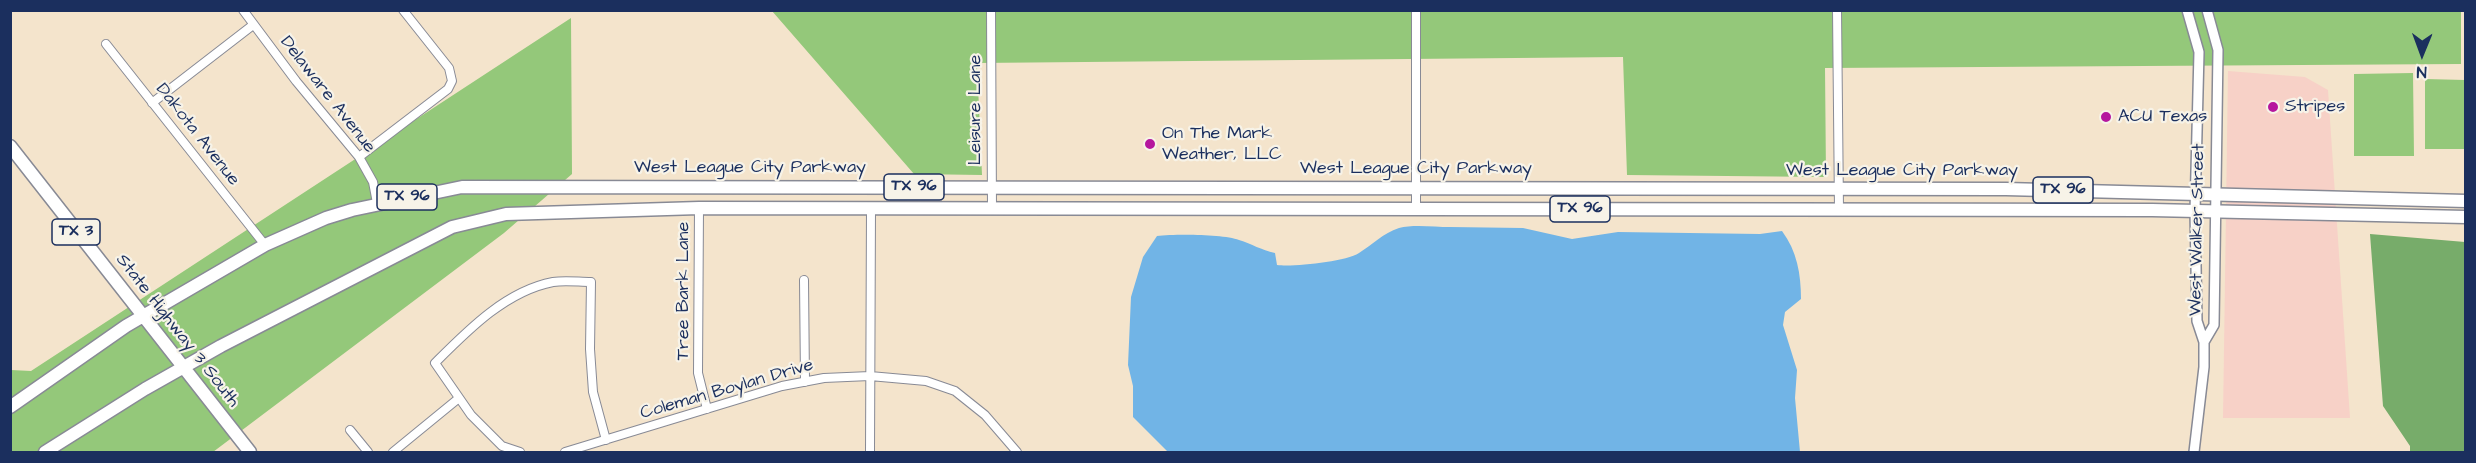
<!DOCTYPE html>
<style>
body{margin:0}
#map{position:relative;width:2476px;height:463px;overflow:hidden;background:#f4e4cc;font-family:"Architects Daughter",sans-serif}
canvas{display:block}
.frame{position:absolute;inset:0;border:12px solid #1b2f5e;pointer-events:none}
.north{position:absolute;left:2392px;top:24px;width:60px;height:60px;-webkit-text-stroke:4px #f7f3e8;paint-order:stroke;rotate:181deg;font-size:16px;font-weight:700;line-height:24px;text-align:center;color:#1b2f5e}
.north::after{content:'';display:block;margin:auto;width:21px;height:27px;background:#1b2f5e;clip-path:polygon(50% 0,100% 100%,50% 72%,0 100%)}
</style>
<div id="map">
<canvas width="2476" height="463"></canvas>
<div class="frame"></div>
<div class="north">N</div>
</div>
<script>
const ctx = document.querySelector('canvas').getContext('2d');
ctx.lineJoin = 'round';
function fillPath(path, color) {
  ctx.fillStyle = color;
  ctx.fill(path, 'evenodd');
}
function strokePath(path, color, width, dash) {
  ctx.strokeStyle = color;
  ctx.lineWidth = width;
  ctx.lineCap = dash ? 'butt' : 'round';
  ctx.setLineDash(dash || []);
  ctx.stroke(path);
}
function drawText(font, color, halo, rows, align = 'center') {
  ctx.font = font + ' "Architects Daughter",sans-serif';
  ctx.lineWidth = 4.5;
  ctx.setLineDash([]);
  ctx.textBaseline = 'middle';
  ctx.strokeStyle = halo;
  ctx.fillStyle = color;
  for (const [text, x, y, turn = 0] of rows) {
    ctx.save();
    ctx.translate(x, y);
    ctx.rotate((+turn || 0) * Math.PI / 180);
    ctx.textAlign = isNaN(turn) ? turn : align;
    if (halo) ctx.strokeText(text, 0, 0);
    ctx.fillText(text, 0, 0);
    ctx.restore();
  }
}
fillPath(new Path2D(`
 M2228,71L2305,77L2328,90L2350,418H2223Z`), '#f7d1c7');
fillPath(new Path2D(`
 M2461,10V64L1825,68L1826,177L1627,175L1623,57L977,63L982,175L914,174L772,11Z
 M571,18L572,174L504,233L213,452H11V370L31,371Z
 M2413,73L2414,156H2354V74Z
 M2425,79L2465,80V149H2425Z`), '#94c87a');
fillPath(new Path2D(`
 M2370,234L2465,242V452H2410V446L2383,406Z`), '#77ac6a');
fillPath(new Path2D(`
 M1450,227L1523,228L1572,239L1618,232L1760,234L1782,231C1797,251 1801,274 1801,299L1785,312L1783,325L1797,370L1795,398L1800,452H1168L1133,417V386L1128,365L1131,297L1143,257L1157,236C1175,234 1223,234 1239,240C1252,244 1261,250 1275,253L1277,265C1293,267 1345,262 1359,253C1372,245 1383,233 1399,228C1413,224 1435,227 1450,227Z`), '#71b4e6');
const minor = new Path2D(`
 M243,10L296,81L359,157L373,182L377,203
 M991,10L992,209
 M1416,10V209
 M1837,10L1839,210
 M106,44L265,245
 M152,103L253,25
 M359,157L448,89L452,81L449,68L403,10
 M699,208L698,373L707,409
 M804,280L805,382
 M350,430L368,452
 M870,451L871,209
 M393,452L459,398
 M520,452L502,446L471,415L435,363C468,330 506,291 553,282C565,280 579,282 591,282L590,349L593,392L606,440
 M565,452L782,386L824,378L870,376L926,381L955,391L985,415L1017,452`);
const tertiary = new Path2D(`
 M2187,10L2199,52L2195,211L2197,321L2204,342V367L2194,452
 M2204,342L2214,325L2218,50L2207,10`);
const primary = new Path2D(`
 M10,146L250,452
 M10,407L126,326L265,245L326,218L352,210L462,187L2006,189L2466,201
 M45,452L145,389L221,346L452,227L506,214L699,208L2152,210L2466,217`);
strokePath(minor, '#888a95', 10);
strokePath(tertiary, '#888a95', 12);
strokePath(primary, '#888a95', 15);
strokePath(minor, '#fff', 8);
strokePath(tertiary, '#fff', 9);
strokePath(primary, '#fff', 12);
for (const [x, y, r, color] of [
 [2273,107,6,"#b5179e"],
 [2106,117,6,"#b5179e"],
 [1150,144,6,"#b5179e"]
]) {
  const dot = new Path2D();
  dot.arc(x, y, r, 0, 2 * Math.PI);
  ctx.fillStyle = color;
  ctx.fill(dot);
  strokePath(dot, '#f7f3e8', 2);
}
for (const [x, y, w] of [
 [914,187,60],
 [2063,190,60],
 [407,197,60],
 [1580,209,60],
 [76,232,48]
]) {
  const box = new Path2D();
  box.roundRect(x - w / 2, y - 13, w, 26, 4.5);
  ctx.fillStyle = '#f7f3e8';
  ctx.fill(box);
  strokePath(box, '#1b2f5e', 1.5);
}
drawText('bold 16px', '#1b2f5e', null, [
 ["TX 96",914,187],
 ["TX 96",2063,190],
 ["TX 96",407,197],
 ["TX 96",1580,209],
 ["TX 3",76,232]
]);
drawText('18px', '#1b2f5e', '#f7f3e8', [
 ["Delaware Avenue",327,95,52],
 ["Leisure Lane",976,110,-90],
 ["Dakota Avenue",197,135,52],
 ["West League City Parkway",750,168],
 ["West League City Parkway",1416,169],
 ["West League City Parkway",1902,171],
 ["West Walker Street",2198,230,-89],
 ["Tree Bark Lane",684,291,-90],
 ["State Highway 3 South",177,331,52],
 ["Coleman Boylan Drive",727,390,-16]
]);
drawText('18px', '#1b2f5e', '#f7f3e8', [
 ["Stripes",2285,107],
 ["ACU Texas",2118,117],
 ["On The Mark",1162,134],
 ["Weather, LLC",1162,155]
], 'left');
</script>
